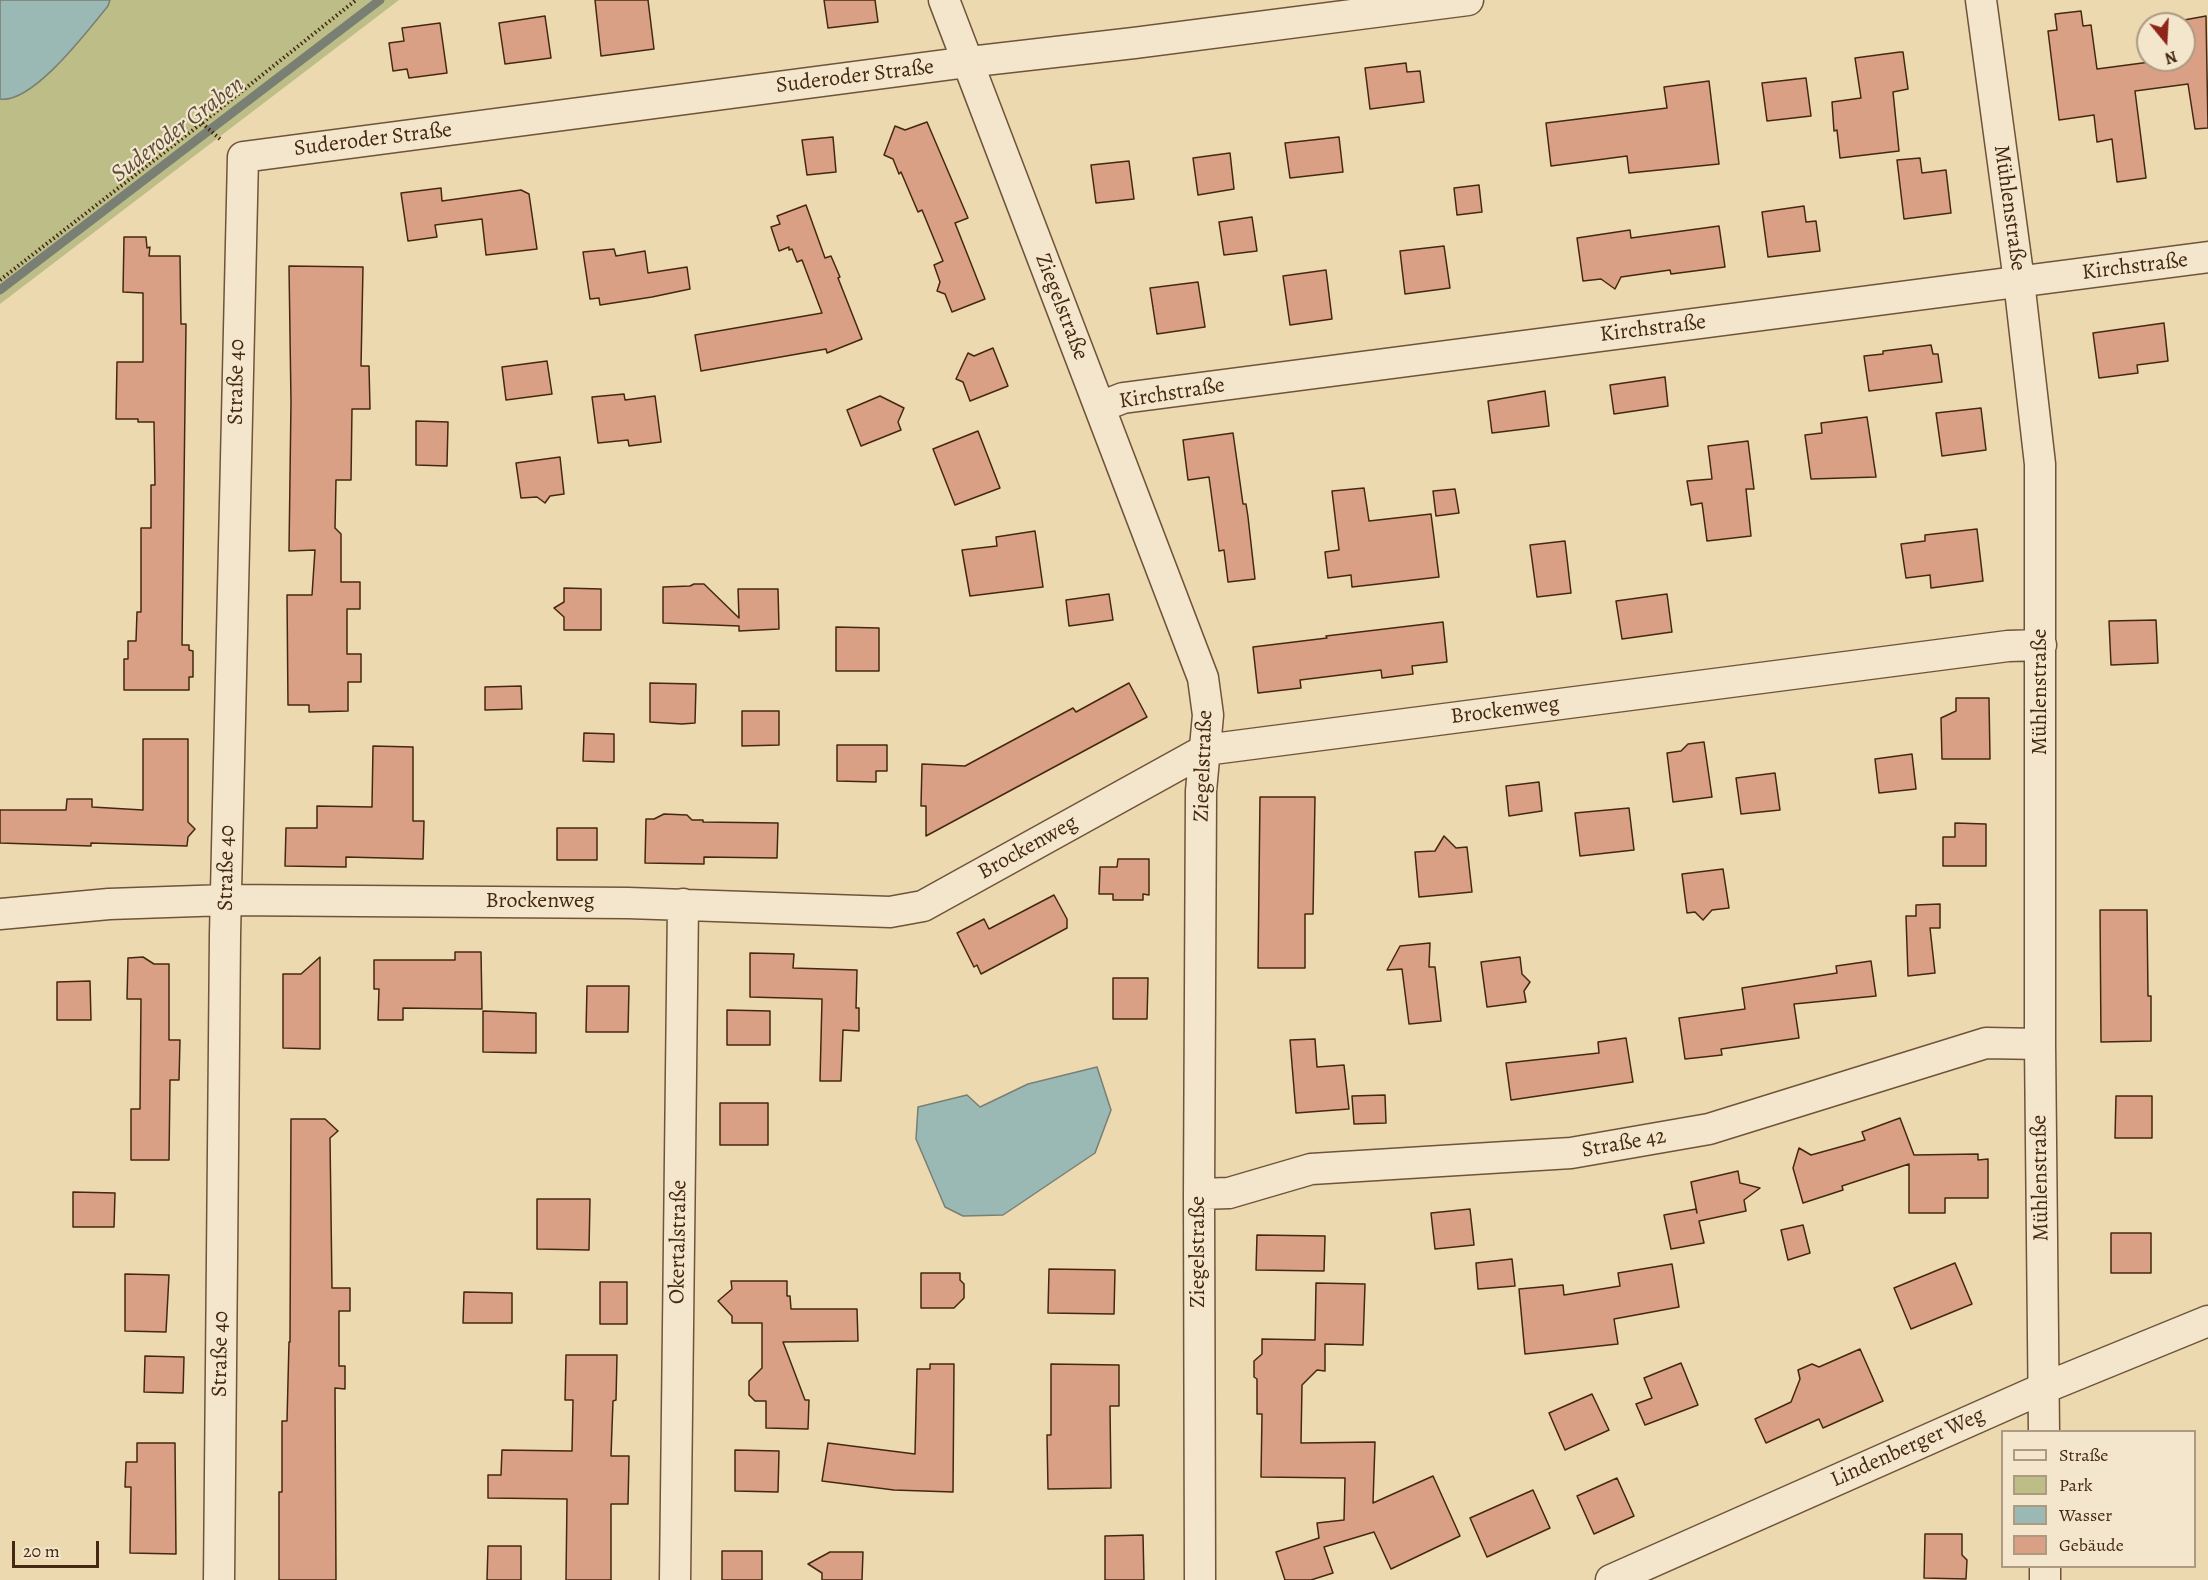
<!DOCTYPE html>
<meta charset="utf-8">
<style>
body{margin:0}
#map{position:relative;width:2208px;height:1580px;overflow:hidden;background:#ecd9b0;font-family:Alegreya,serif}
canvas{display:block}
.legend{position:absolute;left:2001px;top:1430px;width:195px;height:138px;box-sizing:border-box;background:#f3e6cc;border:2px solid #ad9a81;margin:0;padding:8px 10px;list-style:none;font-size:18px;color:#452811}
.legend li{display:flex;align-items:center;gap:12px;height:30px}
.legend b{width:30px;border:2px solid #ad9a81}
.north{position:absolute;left:2136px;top:12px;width:60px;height:60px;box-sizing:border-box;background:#f3e6cc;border:2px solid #ad9a81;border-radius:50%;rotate:162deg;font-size:16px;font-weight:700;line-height:24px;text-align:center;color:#452811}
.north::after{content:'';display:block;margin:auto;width:21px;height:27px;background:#8f2418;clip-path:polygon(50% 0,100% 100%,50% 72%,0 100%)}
.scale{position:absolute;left:12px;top:1541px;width:87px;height:27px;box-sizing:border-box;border:3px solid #452811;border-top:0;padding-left:8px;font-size:18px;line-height:21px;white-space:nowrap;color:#452811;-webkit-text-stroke:4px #f3e6cc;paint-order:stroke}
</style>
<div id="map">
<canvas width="2208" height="1580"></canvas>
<ul class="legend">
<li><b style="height:8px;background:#f3e6cc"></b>Straße</li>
<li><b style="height:16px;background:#bdbe87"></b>Park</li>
<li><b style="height:16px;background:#9bb9b4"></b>Wasser</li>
<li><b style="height:16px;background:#daa086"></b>Gebäude</li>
</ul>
<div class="north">N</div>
<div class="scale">20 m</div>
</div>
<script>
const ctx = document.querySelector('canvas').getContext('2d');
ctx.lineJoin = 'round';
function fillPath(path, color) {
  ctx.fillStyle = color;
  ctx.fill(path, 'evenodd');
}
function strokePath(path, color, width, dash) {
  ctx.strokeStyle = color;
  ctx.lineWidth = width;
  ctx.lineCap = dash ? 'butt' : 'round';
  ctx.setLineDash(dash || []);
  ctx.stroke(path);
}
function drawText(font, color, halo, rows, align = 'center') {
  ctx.font = font + ' Alegreya,serif';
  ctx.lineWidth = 4.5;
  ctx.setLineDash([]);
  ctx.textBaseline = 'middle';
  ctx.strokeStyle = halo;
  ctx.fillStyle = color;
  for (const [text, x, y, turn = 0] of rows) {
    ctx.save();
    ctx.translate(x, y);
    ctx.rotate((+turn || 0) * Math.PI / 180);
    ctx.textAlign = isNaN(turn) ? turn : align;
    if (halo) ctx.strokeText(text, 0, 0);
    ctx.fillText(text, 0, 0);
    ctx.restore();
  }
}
fillPath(new Path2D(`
 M0,0H399L0,304Z`), '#bdbe87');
const water = new Path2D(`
 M0,0H110L108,6C88,30 33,104 0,99Z
 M1097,1067L1111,1110L1095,1153L1003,1215L963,1216L945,1207L916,1139L918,1107L967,1095L980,1107L1028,1084Z`);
fillPath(water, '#9bb9b4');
strokePath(water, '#797f73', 1.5);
strokePath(new Path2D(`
 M0,290L380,0`), '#797f73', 9);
const building = new Path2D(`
 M595,0H648L654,49L601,56Z
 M824,0H875L878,22L828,28Z
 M2081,11L2083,26L2091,25L2097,69L2165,60H2184V46L2188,45L2184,20L2206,16L2208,128L2195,129L2188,84L2135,91L2146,178L2117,182L2112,139L2097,142L2094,115L2059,120L2048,31L2057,30L2055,14Z
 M545,16L551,58L505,64L499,23Z
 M440,23L447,73L409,78L407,69L393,71L389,43L404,41L402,28Z
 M1900,52H1903L1908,89L1893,92L1899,151L1840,158L1837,130L1834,131L1832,102L1861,98L1855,58Z
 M1406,63L1407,72L1420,71L1424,102L1370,109L1365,68Z
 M1806,78L1811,116L1767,121L1762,83Z
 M1709,81L1719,164L1629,173L1627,156L1551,166L1546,123L1667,108L1664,87Z
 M927,122L968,218L955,223L985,299L952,312L945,294L937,291L940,282L934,265L943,261L922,210L918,212L901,172L899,174L893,159L884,155L895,126L905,130Z
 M833,137L836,172L807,175L802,140Z
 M1339,137L1343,172L1290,178L1285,143Z
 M1230,153L1234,189L1198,195L1193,158Z
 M1920,158L1922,173L1946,170L1951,213L1904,219L1897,160Z
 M1129,161L1134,199L1096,203L1091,165Z
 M1479,185L1482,212L1457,215L1454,188Z
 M441,188L442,201L521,190L529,194L537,249L486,255L482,219L435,225L437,237L408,241L401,193Z
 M806,205L825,258L831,256L840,277L838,278L862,339L827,353L826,349L701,371L695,335L822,313L802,260L797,262L792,249L789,250V247L779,251L771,227L780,224L777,216Z
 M1804,206L1806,222L1816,221L1820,251L1768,257L1762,212Z
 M1252,217L1257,251L1224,255L1219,222Z
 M1719,226L1725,267L1671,274L1670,270L1621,277L1615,289L1601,279L1583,281L1577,238L1630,230L1631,238Z
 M124,237H146L147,248L150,247L149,256H180L181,324H186L182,645H189V650L193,651V677H189V690H124V659H128V641H136L137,612H141V528H151V485H155L154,422H138V419H116L117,362H143V293L123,292Z
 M1444,246L1450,288L1405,294L1400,251Z
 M614,249L616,256L645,251L648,273L687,267L690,289L652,297L600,305L599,298L590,299L583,252Z
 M289,266L363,267L361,366H369L370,409H352L351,480H336L335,528L341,534V582H360V609H347V654H361V682H348V711L309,712V705H288L287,595H312L315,550L289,551L291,402Z
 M1326,270L1332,319L1290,325L1283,276Z
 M1198,282L1205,327L1157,334L1150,288Z
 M2164,323L2168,361L2137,365L2138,373L2099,378L2093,333Z
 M1931,345L1933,354H1938L1942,382L1869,391L1864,356L1883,354V351Z
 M993,348L1008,386L970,401L963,382L956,379L968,353L974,356Z
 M547,361L552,394L506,400L502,367Z
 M1665,377L1668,406L1614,414L1610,385Z
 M1545,391L1549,426L1492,433L1488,401Z
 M624,394L625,400L655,396L661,442L629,446L628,440L598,443L592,397Z
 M880,396L904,408L898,422L901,430L861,446L847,410Z
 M1981,408L1986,450L1942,456L1936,413Z
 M1867,417L1876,477L1811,479L1805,435L1822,433L1821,423Z
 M416,421L448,422L447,466L416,465Z
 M978,431L1000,488L955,505L933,449Z
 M1233,433L1243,504H1246L1248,517L1255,579L1228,582L1224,550L1219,551L1209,477L1188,480L1183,440Z
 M1748,441L1754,489H1746L1751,536L1707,541L1702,503L1691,505L1687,481L1712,479L1708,446Z
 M560,457L564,494L550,496L545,503L537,497L521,498L516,463Z
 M1364,488L1369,521L1431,514L1439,577L1352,587L1351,575L1328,578L1325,552L1339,550L1332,491Z
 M1455,489L1459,513L1436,516L1433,491Z
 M1977,529L1983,581L1931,588L1930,575L1906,578L1901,544L1925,541V535Z
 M1035,531L1043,587L970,596L962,550L997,546L996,537Z
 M1565,541L1571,593L1537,597L1530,545Z
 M694,584H704L739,618L738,589H778L779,629L739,631V626L663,623V587L690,586Z
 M564,588L601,589V630H564V617L554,608L564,602Z
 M1109,594L1113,620L1069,626L1066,600Z
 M1667,594L1672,632L1622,639L1616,601Z
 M2156,620L2158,663L2111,665L2109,621Z
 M1443,622L1447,662L1412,666L1413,674L1382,678L1381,670L1300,680L1301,688L1258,693L1253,647L1327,638L1326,636Z
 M836,627L879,628V671H836Z
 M650,683L696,684L695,723L682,724L650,722Z
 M1129,683L1147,717L926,836V806H921L922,764L965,766L1073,708L1076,712Z
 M521,686L522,709L485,710V687Z
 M1956,698H1989L1990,759H1942L1941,718L1956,711Z
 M742,711H779V745L742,746Z
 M584,733L614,734V762L583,761Z
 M143,739H188V822L195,829L188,837L187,846L91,843V846L0,843V810H66L67,799H92V807L143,810Z
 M1704,742L1712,797L1673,802L1667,753L1681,751L1688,744Z
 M837,745H887V771H876V782L837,781Z
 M373,746L413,747V821H424L423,859L346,857V867L285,866L286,828H317V806L372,807Z
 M1912,754L1916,789L1879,793L1875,759Z
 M1775,773L1780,810L1741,814L1736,778Z
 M1539,782L1542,811L1509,816L1506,786Z
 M1260,797H1315L1313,914H1305V968H1258Z
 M1629,808L1634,850L1580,856L1575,813Z
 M664,814L687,815L692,820H703V822L778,823L777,858L704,857V864L645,863L646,819H654Z
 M1955,823L1986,824V866H1943V837H1955Z
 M557,828H597V860H557Z
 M1444,836L1456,848L1467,847L1472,892L1419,897L1415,852L1435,851Z
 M1118,859H1149V895L1143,894V900H1113V894H1099L1100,867H1117Z
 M1723,869L1729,908L1712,910L1703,920L1695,912L1687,913L1682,874Z
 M1054,895L1067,919V928L981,974L977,965L974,967L957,933L984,919L989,929Z
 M1940,904V928H1930L1935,973L1908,976L1906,916H1916V905Z
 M2100,910H2147L2148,996H2151V1041L2101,1042Z
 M1430,943L1429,967H1435L1441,1021L1409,1024L1402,969L1387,970L1400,946Z
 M455,952H481L482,1009L403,1008V1020H378L379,989H374V960H455Z
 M750,953L794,954L793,968L857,970L856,1008H859V1031L843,1030L841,1081H820L822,999L750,997Z
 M143,957L154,964H169V1040H180L179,1080H170L169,1160H131V1109H140L141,999H127L128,958Z
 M320,957V1049L283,1048V974H301Z
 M1520,957L1522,974L1530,982L1524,991L1526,1002L1487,1007L1481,962Z
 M1871,961L1876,996L1794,1004L1799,1038L1721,1049L1722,1055L1685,1059L1679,1018L1745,1009L1742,988L1837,973L1836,966Z
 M1113,978H1148L1147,1019H1113Z
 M90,981L91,1020H57V982Z
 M587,986H629L628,1032H586Z
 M727,1010L770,1011V1045H727Z
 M483,1011L536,1013V1053L483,1052Z
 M1626,1038L1633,1082L1511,1100L1506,1063L1599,1053L1598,1042Z
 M1315,1039L1317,1067L1344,1065L1349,1109L1296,1113L1290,1040Z
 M1385,1095L1386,1123L1354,1124L1352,1096Z
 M2116,1096H2152V1138H2115Z
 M720,1103H768V1145H720Z
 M1900,1118L1914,1155L1978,1154V1160L1988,1159V1198H1945V1213H1909V1164L1842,1186L1843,1190L1803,1203L1793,1168L1799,1148L1811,1155L1865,1140L1862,1132Z
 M291,1119H325L338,1131L330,1138L332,1288H350V1311H339V1366H345V1389L335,1388L336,1580H279V1492H282V1421H287L289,1342H290Z
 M1738,1171L1740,1183L1760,1188L1744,1200L1746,1211L1699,1221L1704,1243L1671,1249L1664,1215L1696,1209L1697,1213L1691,1182Z
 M73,1192L115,1193L114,1227H73Z
 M537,1199H590L589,1250L537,1249Z
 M1470,1209L1474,1245L1435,1249L1431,1213Z
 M1803,1225L1810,1253L1788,1260L1781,1230Z
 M2111,1233H2151V1273H2111Z
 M1257,1235L1325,1236L1324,1271L1256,1270Z
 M1512,1259L1515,1286L1478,1289L1476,1263Z
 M1955,1263L1972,1304L1911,1329L1894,1288Z
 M1672,1264L1679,1307L1614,1319L1618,1344L1525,1354L1519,1289L1563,1285L1564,1295L1620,1286L1618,1273Z
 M1049,1269L1115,1270L1114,1314L1048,1313Z
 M921,1273H960V1280L964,1284V1298L954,1308H921Z
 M125,1274L169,1275L166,1332L125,1331Z
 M731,1281H787V1296H790L791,1309H857L858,1341L783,1342L805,1400H809L808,1429L766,1428V1401H755L749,1395V1381L762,1368V1323H732V1316L718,1301L732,1289Z
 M600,1282H627V1324H600Z
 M1316,1283L1365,1284L1363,1345L1325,1344V1371L1317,1370L1302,1385L1301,1443L1375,1442L1373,1503L1433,1476L1460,1536L1391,1569L1374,1532L1324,1547L1333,1573L1311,1580H1285L1276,1552L1319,1538L1317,1523L1344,1520L1345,1478L1261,1477L1262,1414H1257V1379L1254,1377V1361L1262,1354V1339L1315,1340Z
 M464,1292L512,1293V1323H463Z
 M1860,1349L1883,1401L1823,1428L1819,1419L1766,1443L1755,1419L1791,1402L1800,1379L1798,1370L1812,1364L1819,1367Z
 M566,1355H617L616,1400L613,1401L611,1456H629L628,1504H611V1580H566L567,1499L488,1498V1475H501L502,1450L572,1451L573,1400H565Z
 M145,1356L184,1357L183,1393L144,1392Z
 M1681,1363L1698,1405L1645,1425L1636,1404L1652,1398L1644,1378Z
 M930,1364H954L953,1492L894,1490L822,1481L828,1443L915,1454L917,1369H930Z
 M1051,1364L1119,1365V1406H1110L1111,1488L1048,1489L1047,1435H1051Z
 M1592,1394L1609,1430L1565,1450L1549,1413Z
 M137,1443H175L176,1554L130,1553L131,1487H125L126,1462H137Z
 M735,1450L779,1451L778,1492L735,1491Z
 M1617,1478L1634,1516L1594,1534L1577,1496Z
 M1533,1490L1550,1528L1487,1557L1470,1518Z
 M1925,1534H1962V1555L1967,1560L1966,1579L1924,1578Z
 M1143,1535L1144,1580H1105V1536Z
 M488,1546H521V1580H487Z
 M722,1551H762V1580H722Z
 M830,1552H863L862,1580H822V1573L808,1564Z`);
fillPath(building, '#daa086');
strokePath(building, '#452811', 1.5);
const street = new Path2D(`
 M944,0L1203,678L1208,715L1201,791L1199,1194L1200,1580
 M1981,0L2019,281L2040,464V1044L2044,1432
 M1100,407L1123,398L2208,257
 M0,914L109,904L226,900L628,903L890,912L923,906L1205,750L2008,646L2041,645
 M1199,1194L1229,1193L1311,1169L1571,1153L1709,1129L1986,1043L2040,1044
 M219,1580L225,935L243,157L968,62L1134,43L1468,0
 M675,1580L683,904
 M1611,1580L2044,1388L2208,1321
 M2045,1580V1566`);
strokePath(street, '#6f5439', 33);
strokePath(new Path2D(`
 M202,123L221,140
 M0,280L202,123L356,0`), '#452811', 4, [1.5, 3]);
strokePath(street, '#f3e6cc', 30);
drawText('22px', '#452811', '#f3e6cc', [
 ["Suderoder Straße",855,77,-7],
 ["Suderoder Straße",373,140,-7],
 ["Mühlenstraße",2009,208,82],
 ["Kirchstraße",2135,267,-7],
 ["Ziegelstraße",1061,307,69],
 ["Kirchstraße",1653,329,-7],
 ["Straße 40",237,382,-89],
 ["Kirchstraße",1172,394,-9],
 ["Mühlenstraße",2041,692,-90],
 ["Brockenweg",1505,711,-7],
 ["Ziegelstraße",1204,766,-88],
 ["Brockenweg",1028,848,-29],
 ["Straße 40",227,868,-89],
 ["Brockenweg",540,902],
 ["Straße 42",1624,1144,-10],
 ["Mühlenstraße",2041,1178,-91],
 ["Okertalstraße",679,1242,-89],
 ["Ziegelstraße",1199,1252,-90],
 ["Straße 40",221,1354,-89],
 ["Lindenberger Weg",1908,1448,-24]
]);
drawText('italic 24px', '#5a4c3a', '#f3e6cc', [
 ["Suderoder Graben",178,130,-37]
]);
</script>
